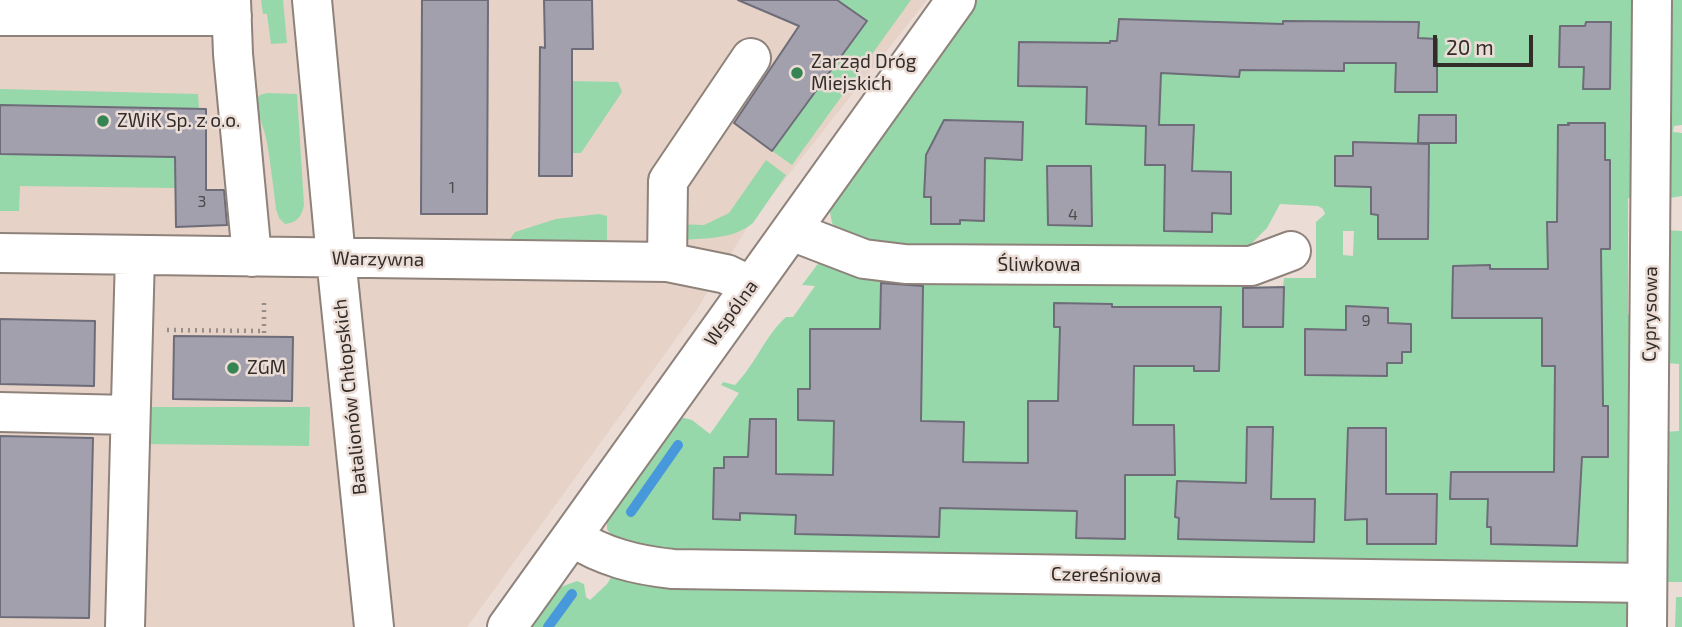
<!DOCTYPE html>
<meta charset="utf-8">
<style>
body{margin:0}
#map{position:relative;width:1682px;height:627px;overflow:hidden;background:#ebddd6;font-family:"Exo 2",sans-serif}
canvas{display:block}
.scale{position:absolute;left:1433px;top:35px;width:100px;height:32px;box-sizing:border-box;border:4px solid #332d2a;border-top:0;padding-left:9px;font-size:21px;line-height:24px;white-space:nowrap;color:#332d2a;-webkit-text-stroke:5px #ebddd6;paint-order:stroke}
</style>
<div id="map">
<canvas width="1682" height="627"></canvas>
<div class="scale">20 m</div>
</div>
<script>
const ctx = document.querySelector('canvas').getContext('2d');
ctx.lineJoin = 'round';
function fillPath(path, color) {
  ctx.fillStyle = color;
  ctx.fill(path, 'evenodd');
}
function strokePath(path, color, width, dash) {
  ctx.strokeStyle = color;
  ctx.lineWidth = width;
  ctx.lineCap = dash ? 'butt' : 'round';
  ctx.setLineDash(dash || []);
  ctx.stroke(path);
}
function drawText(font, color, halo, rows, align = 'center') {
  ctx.font = font + ' "Exo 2",sans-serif';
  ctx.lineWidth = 5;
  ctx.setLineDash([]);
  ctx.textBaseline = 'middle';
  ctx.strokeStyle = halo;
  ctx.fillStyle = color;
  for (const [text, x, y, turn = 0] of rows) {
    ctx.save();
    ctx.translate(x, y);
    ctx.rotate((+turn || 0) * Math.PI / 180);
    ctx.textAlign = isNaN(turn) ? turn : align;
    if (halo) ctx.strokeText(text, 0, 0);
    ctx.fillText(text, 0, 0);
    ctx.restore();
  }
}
fillPath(new Path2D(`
 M0,0H927L750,223L696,311L467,627H0Z`), '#e6d2c6');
fillPath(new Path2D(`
 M261,0H283L287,43L271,44L267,14H263Z
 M837,0H911L792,165L772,151L867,22Z
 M976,0H1639L1640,198H1628V314L1634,316L1638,381L1628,382V404H1638V551L1627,566L659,557L612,536L607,529V520L680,417L692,420L710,434L739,393L721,385L723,382L735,385C755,365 765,336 786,317H793L815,286L802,285L820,261L1160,285L1283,287L1284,278H1316V222L1325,214L1323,209L1318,206L1280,204L1267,228L1244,251L1151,246L992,249L991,244H966L965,251L890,250L840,232L832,223L830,212L832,203ZM1343,231H1354L1353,256L1343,255Z
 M1668,0H1682V125L1674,126L1673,132L1682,133V196L1664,199Z
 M572,81L618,82L622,92L581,153H572Z
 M0,89L198,94L199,109L0,105Z
 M267,93L297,94L304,205C302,216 297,223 285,224L279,218L276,209C273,187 271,164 267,143C264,126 258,117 256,100L260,95Z
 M0,154L177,157L176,188L20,186L19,211H0Z
 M766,160L786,175L753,223C734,239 707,238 683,240L677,224L704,225L729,213Z
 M599,214L607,216V245L512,242L510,239L515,232L556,219Z
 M1664,230L1682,231V582H1662L1664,432L1679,431V364L1665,363Z
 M147,407H310L309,446L146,444Z
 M615,571L1607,593L1628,602L1636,627H527L558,588L577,581L584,584L586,597L590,600L607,584Z
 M1676,597H1682V627H1675Z`), '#97d8aa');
strokePath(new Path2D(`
 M631,512L678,445
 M548,627L572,594`), '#4899db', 10);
const building = new Path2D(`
 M422,0H488L487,214H421Z
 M544,0H592L593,49H572V176H539L540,47L545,48Z
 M738,0H837L867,21L772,151L734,123L799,26Z
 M1119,19L1283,24V21L1419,22L1418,38L1437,39V92H1395L1396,63H1344V71L1240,70L1239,77L1161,73L1159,125H1194L1192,171L1231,172V214L1212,213V232L1164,231L1165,165H1145L1146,126L1086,124L1087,87L1018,86L1019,42L1110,43V41H1117Z
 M1586,22H1611L1610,89H1583L1584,67H1559L1560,26H1585Z
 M0,105L206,109V190H224L227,225L176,227L175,157L0,154Z
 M1419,115H1456V143H1418Z
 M944,120L1023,122L1022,160L985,158L984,221L960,220V224H931V197H924L926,155Z
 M1568,123H1605V160H1610V249H1601L1603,406H1608V457H1582L1577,546L1491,544V527H1487L1488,499H1450L1451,472H1554L1555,366H1542V318H1452L1453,266L1490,265V269H1548L1547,222H1557L1558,125H1569Z
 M1353,142L1429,144L1428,239H1378V215L1371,214V187L1335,186V156H1353Z
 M1047,166H1091L1092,226L1048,225Z
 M881,283L923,286L921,421L964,422L963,462L1028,463V401H1058L1060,327H1054V303L1112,304V307H1221L1219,371H1194V366H1134L1133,425H1174L1175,475H1125V539L1076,538L1077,511L940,508L939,537L795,534L796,515L740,513V520L713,519L714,468H724V457H748L750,419H776V474L833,475L834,421L798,420V389H810V329H880Z
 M1284,287L1283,327H1243V288Z
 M1346,306L1388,308V323L1411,324V352H1402V363H1387V376L1305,375V329L1346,330Z
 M0,319L95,321L94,386L0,384Z
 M174,336L293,337L292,401L173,399Z
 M1247,427H1273L1271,499H1315L1314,542L1178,539L1179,518L1175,517L1177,481L1246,483Z
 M1348,428H1386V494H1437L1436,544H1367V519L1345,520Z
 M0,436L93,438L89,618L0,617Z`);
fillPath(building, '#a2a0ad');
strokePath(building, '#6d6c78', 2);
const minor = new Path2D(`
 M231,0L233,54L252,257
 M312,0L336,258L374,627
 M0,16H232
 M791,231L864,259L905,264L1251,266L1291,251
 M0,253L667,262L726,274L751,286
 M667,262L668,181L751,58
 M0,412L129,415
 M572,537C604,557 635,565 673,569L1647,583
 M125,627L135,255
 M507,627L956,0
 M1647,627L1652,0`);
strokePath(minor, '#8e827b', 42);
strokePath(new Path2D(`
 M264,303V337
 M167,330L264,331`), '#988e89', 4.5, [2, 5]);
strokePath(minor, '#fff', 38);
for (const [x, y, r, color] of [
 [797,73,7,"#368453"],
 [103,121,7,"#368453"],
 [233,368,7,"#368453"]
]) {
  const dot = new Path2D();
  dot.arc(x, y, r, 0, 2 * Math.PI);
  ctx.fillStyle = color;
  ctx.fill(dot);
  strokePath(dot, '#ebddd6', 2.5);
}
drawText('16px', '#4f4a4b', null, [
 ["1",452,188],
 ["3",202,202],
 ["4",1073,215],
 ["9",1366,321]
]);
drawText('19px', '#332d2a', '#ebddd6', [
 ["Zarząd Dróg",811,62],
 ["Miejskich",811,84],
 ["ZWiK Sp. z o.o.",117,121],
 ["ZGM",247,368]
], 'left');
drawText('19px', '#332d2a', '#ebddd6', [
 ["Warzywna",378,259,1],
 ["Śliwkowa",1039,265],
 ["Wspólna",731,313,-54],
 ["Cyprysowa",1650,314,-89],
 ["Batalionów Chłopskich",350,397,-96],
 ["Czereśniowa",1106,575,1]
]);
</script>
